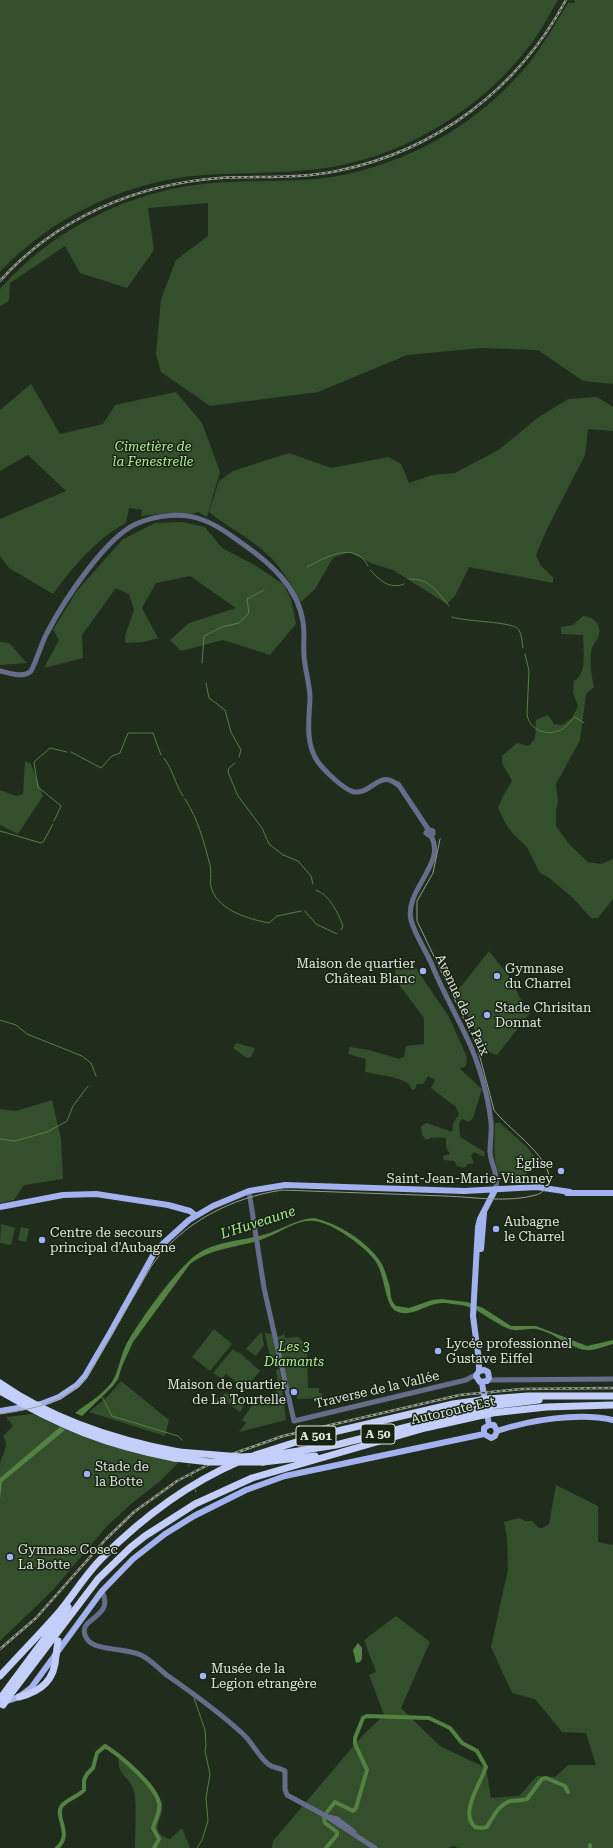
<!DOCTYPE html>
<meta charset="utf-8">
<style>
body{margin:0}
canvas{display:block;background:#202c1c}
</style>
<canvas width="613" height="1848"></canvas>
<script>
const ctx = document.querySelector('canvas').getContext('2d');
ctx.lineJoin = 'round';
function fillPath(path, color) {
  ctx.fillStyle = color;
  ctx.fill(path, 'evenodd');
}
function strokePath(path, color, width, dash) {
  ctx.strokeStyle = color;
  ctx.lineWidth = width;
  ctx.lineCap = dash ? 'butt' : 'round';
  ctx.setLineDash(dash || []);
  ctx.stroke(path);
}
function drawText(font, color, halo, rows, align = 'center') {
  ctx.font = font + ' "Roboto Serif",serif';
  ctx.lineWidth = 3;
  ctx.setLineDash([]);
  ctx.textBaseline = 'middle';
  ctx.strokeStyle = halo;
  ctx.fillStyle = color;
  for (const [text, x, y, turn = 0] of rows) {
    ctx.save();
    ctx.translate(x, y);
    ctx.rotate((+turn || 0) * Math.PI / 180);
    ctx.textAlign = isNaN(turn) ? turn : align;
    if (halo) ctx.strokeText(text, 0, 0);
    ctx.fillText(text, 0, 0);
    ctx.restore();
  }
}
fillPath(new Path2D(`
 M0,0H558C549,15 541,31 531,44C483,108 410,153 332,167C290,174 247,172 205,175C129,180 52,216 0,272Z
 M575,0H613V384L583,381L538,350L481,348L407,355L318,392L210,406L161,372L156,354L161,299L176,260L208,236V203L148,208L154,250L127,288L80,273L65,246L10,283L9,301L0,306V289C54,228 132,189 214,183C258,179 304,184 348,174C421,157 482,120 530,62C544,43 556,23 568,3H574Z
 M31,384L60,434L103,424L115,405L176,392L202,423L220,472L207,517L198,512L192,514L170,513L141,516L142,510L129,508L126,523C96,539 73,567 53,594L9,568L0,556V519L66,491L28,455L0,471V410Z
 M597,397L613,407V431L588,429L585,455L547,529L536,555L541,566L553,577V583L469,567L455,596L447,604L393,570L373,564L349,552L333,558L315,589L301,602C294,591 289,580 281,570C263,544 233,531 209,512L219,481L233,471L289,453L331,468L389,457L401,464L409,483L432,475L455,473L500,449L536,419L568,399Z
 M183,522L205,527L222,548L253,564L283,584L291,599L296,624L270,655L223,640L181,651L170,640L189,623L236,608L190,576L156,583L142,608L158,638L144,642L125,643V636L134,610L129,594L116,588L82,635L83,658L44,668L59,640L53,630L76,592L123,539L155,523Z
 M583,616C592,616 602,624 599,635C597,641 592,645 591,652C590,663 591,676 594,687L586,694L580,740L556,784L558,802L556,810V826L569,844L588,862L601,864L613,859V899L598,918H591L573,898L548,877L540,873L527,847L514,835L505,823L498,808L503,796L512,781L502,763V756L517,743L528,746C539,738 534,732 536,720L548,715L554,724L562,725L572,718L578,706L573,693L574,681C588,673 583,650 583,635L561,634V627L573,625Z
 M0,642L9,643L27,663L0,665Z
 M25,761L31,764L43,796L18,834L0,825V790L16,796L23,794Z
 M489,951L511,979L519,996L530,1013L497,1055L489,1052L485,1048L455,994Z
 M401,963L413,964L449,1017L467,1057L466,1066L460,1069L482,1089L473,1118L469,1122L462,1119L459,1123L460,1137L485,1152L484,1157L474,1152L471,1156L474,1163L468,1164L464,1168L457,1166L454,1161L444,1160L443,1156L450,1154L446,1147V1138C441,1137 430,1137 426,1140L422,1135L421,1126L427,1123L452,1132L453,1123L459,1114L456,1107L431,1088L435,1080L428,1076L423,1084H417L415,1089L412,1090L409,1084C395,1075 380,1076 365,1072L366,1059L348,1054L350,1047L369,1050L399,1059L404,1057L406,1046L424,1044V1018L394,978L396,969Z
 M236,1043L255,1048L251,1057L247,1058L233,1048Z
 M52,1100L61,1139L63,1179L24,1185L14,1200L0,1203V1109L16,1111Z
 M499,1122L527,1147L540,1164V1166L532,1164L530,1172H528L525,1176L523,1175L514,1179V1182C489,1182 495,1140 495,1124Z
 M1,1224L15,1228L11,1245L0,1243Z
 M21,1227L29,1229L26,1242L18,1240Z
 M214,1329L232,1344L210,1371L192,1357Z
 M284,1330L285,1338L298,1337L307,1345L308,1388H319V1393H322V1398L297,1399V1389L289,1388L277,1337L283,1335Z
 M260,1333H262L264,1345L256,1356L246,1349Z
 M265,1333L271,1334L273,1336L277,1356L275,1366L271,1363Z
 M233,1349L238,1353L239,1352L260,1371L245,1389L226,1374L222,1379L213,1373Z
 M277,1369L280,1370L286,1420L239,1432L246,1423L242,1420L257,1398H270L279,1387L276,1371Z
 M121,1381L169,1420L165,1436L89,1412L107,1397Z
 M226,1393L244,1406L240,1412L228,1403L213,1401Z
 M33,1414C82,1439 125,1451 179,1462L159,1482L131,1504L106,1527L54,1589L0,1641V1464C2,1454 10,1446 3,1436L13,1426L6,1417Z
 M556,1485L598,1506V1542L613,1545V1848H458L454,1846L448,1848H272L273,1841L362,1736L384,1715L369,1675L376,1672L364,1640L396,1616L430,1642L401,1708L440,1746L486,1768L491,1798L519,1796L537,1776L555,1777L568,1765H596L586,1733L562,1732L535,1699L512,1693L491,1647L508,1569L507,1538L504,1522L519,1518L525,1521H532L539,1528H542L549,1524Z
 M119,1755C135,1769 155,1782 162,1803C166,1818 145,1832 170,1839L182,1828L190,1848H135C135,1833 137,1804 134,1791C129,1774 116,1777 119,1755Z`), '#344f2c');
fillPath(new Path2D(`
 M314,1218C339,1224 365,1240 380,1261C384,1267 386,1274 388,1281C392,1290 388,1298 396,1306L409,1308L432,1300L441,1299L467,1302L483,1308L511,1326H536L587,1346L613,1340V1344C605,1346 594,1351 586,1350C569,1348 554,1332 536,1329C527,1328 517,1332 509,1329C494,1323 482,1311 466,1306C459,1305 449,1303 442,1303C427,1303 411,1319 396,1311C385,1306 385,1275 376,1262C367,1248 332,1222 314,1221C297,1219 280,1233 263,1239C238,1248 212,1247 190,1264L133,1342L122,1366L118,1379L113,1386L82,1416L75,1413C88,1403 102,1395 112,1382C119,1371 120,1357 126,1345C137,1324 179,1265 199,1253C215,1242 244,1240 263,1235C282,1230 293,1220 314,1218Z
 M60,1427L65,1430L2,1482L0,1499V1478Z
 M358,1643L362,1648V1659L360,1662L356,1663L353,1650Z`), '#538243');
strokePath(new Path2D(`
 M307,567C326,557 355,540 368,566
 M370,570C380,580 389,590 404,584
 M409,579C429,578 437,591 449,606
 M452,617C465,622 514,621 519,630C522,635 522,643 523,648
 M525,654L529,671L527,714C529,731 550,738 564,728C568,725 571,720 575,717L584,723
 M202,663L204,636L222,627L239,623L249,613L247,599L264,590
 M206,683L209,698L225,710L231,732L241,750L239,757
 M71,752L101,768L112,756L120,753L128,733H153L161,755
 M164,758C173,770 175,784 183,796
 M235,763L229,768L228,772L238,796L262,828L269,844L283,855L298,861L311,876L313,884
 M185,799C198,819 204,842 210,865C212,873 209,882 212,890C220,911 249,919 269,923L277,916L301,911
 M54,821L61,806L38,787L34,762L50,748L67,752
 M0,831L41,843L43,842L53,824
 M316,890C330,895 338,913 343,926L341,930
 M305,911L316,924L337,934
 M0,1020L16,1025L27,1034L82,1056L91,1063L96,1076
 M0,1139L15,1141L47,1132L60,1125L67,1121L73,1106L88,1086
 M102,1397L112,1416L178,1436L182,1440
 M189,1465V1466
 M191,1474L192,1477
 M195,1489L196,1492
 M194,1698L205,1730L206,1746L205,1751L210,1774L206,1798L208,1821L202,1840L197,1848`), '#538243', 1);
strokePath(new Path2D(`
 M327,1812L335,1802L353,1811L356,1808L367,1770L355,1744V1738L363,1718L367,1716L429,1718L450,1728L462,1743L477,1751L486,1767C481,1783 459,1813 475,1827L482,1828L487,1827C493,1817 499,1804 511,1801C517,1800 522,1801 527,1799L542,1779L546,1778L565,1786L568,1792
 M324,1819L325,1823L337,1832V1835L326,1848
 M590,1845V1848
 M57,1848C73,1834 55,1818 61,1807C66,1799 78,1797 84,1790V1780L87,1774L93,1768L97,1753L105,1746C121,1756 155,1785 159,1803C161,1811 155,1820 153,1828L159,1839L154,1848`), '#538243', 4);
strokePath(new Path2D(`
 M0,671C9,673 22,678 30,672C34,669 42,641 47,633C63,602 105,538 136,524C156,515 182,512 203,520C218,525 230,535 243,544C270,563 298,587 303,622C305,633 303,644 304,656C305,671 310,684 310,699C309,719 305,744 318,762C324,770 344,790 354,792C373,794 379,768 399,786
 M398,784L428,829L433,831V834L430,836L426,833L428,829
 M431,836C447,863 404,890 411,920C416,938 428,953 434,970C444,993 456,1015 467,1038C479,1063 488,1095 491,1122C492,1132 490,1142 490,1152C491,1166 500,1176 495,1190
 M249,1191L264,1288L294,1421L466,1380L477,1374
 M488,1380L613,1379
 M102,1591C116,1620 73,1617 87,1639C94,1651 128,1648 141,1655C151,1660 159,1669 168,1676C194,1694 219,1712 243,1734C252,1742 258,1756 268,1764C273,1768 280,1768 285,1771V1789L287,1795L326,1816L375,1848
 M329,1817L337,1819L354,1832`), '#666d8b', 5);
strokePath(new Path2D(`
 M567,1193H613
 M0,1207L63,1195L96,1194L168,1205L190,1211L195,1215
 M481,1249L484,1213
 M479,1371L484,1370L488,1372L489,1378L487,1381L480,1382L476,1376L479,1371V1361L473,1316L478,1227L480,1219L495,1190
 M482,1383L489,1425
 M0,1411L41,1404L59,1397L77,1385L85,1376L110,1333L156,1250L189,1220L213,1206L249,1191L285,1185L464,1191L537,1187L570,1192
 M497,1431C530,1420 579,1412 613,1420
 M484,1434V1428L489,1425H494L497,1431
 M484,1434L491,1438L495,1436L497,1431
 M4,1702L19,1697L31,1688L102,1591L133,1559L165,1534L194,1516L246,1490L285,1476L484,1434`), '#a3b1ef', 6);
strokePath(new Path2D(`
 M0,1383C53,1420 116,1440 179,1452
 M0,1391C59,1426 106,1445 174,1458
 M489,1399L528,1396H613
 M490,1406L539,1400
 M492,1413L546,1407L613,1405
 M255,1455L312,1437L453,1404L481,1400
 M273,1455L336,1445L482,1408
 M263,1462L315,1456
 M0,1676C20,1654 41,1633 60,1611C74,1594 86,1574 102,1558C141,1519 187,1484 238,1462
 M10,1695L98,1579L131,1547L145,1536L195,1504L252,1478L425,1428L483,1415
 M19,1697C42,1691 55,1680 56,1655
 M0,1699L68,1607`), '#c4cefb', 7);
strokePath(new Path2D(`
 M0,1414C34,1409 64,1403 87,1377L152,1265C183,1222 231,1198 282,1190C337,1192 391,1194 445,1196C475,1197 507,1203 536,1195C544,1193 549,1185 549,1177C548,1155 506,1127 494,1110L477,1046L417,921V901L433,873L440,839`), '#939d90', 1);
const rail = new Path2D(`
 M0,281C56,218 137,184 220,178C259,176 299,179 337,171C436,151 518,89 566,0
 M0,1649L36,1618L106,1539L134,1512L177,1481L221,1458L283,1436L460,1395L522,1389L613,1388`);
strokePath(rail, '#939d90', 2.5);
strokePath(rail, '#172313', 1, [3]);
strokePath(new Path2D(`
 M481,1400L489,1399
 M482,1408L490,1406
 M483,1415L492,1413
 M179,1452L241,1457L273,1455
 M174,1458L210,1462H263
 M56,1655L58,1641
 M3,1705L10,1695`), '#c4cefb', 7);
for (const [x, y, r, color] of [
 [423,971,4,"#a3b2fd"],
 [497,976,4,"#a3b2fd"],
 [487,1015,4,"#a3b2fd"],
 [561,1171,4,"#a3b2fd"],
 [496,1229,4,"#a3b2fd"],
 [42,1240,4,"#a3b2fd"],
 [438,1351,4,"#a3b2fd"],
 [294,1392,4,"#a3b2fd"],
 [87,1474,4,"#a3b2fd"],
 [10,1557,4,"#a3b2fd"],
 [203,1676,4,"#a3b2fd"]
]) {
  const dot = new Path2D();
  dot.arc(x, y, r, 0, 2 * Math.PI);
  ctx.fillStyle = color;
  ctx.fill(dot);
  strokePath(dot, '#172313', 1.5);
}
for (const [x, y, w] of [
 [378,1434,34],
 [316,1436,40]
]) {
  const box = new Path2D();
  box.roundRect(x - w / 2, y - 10, w, 20, 3);
  ctx.fillStyle = '#172313';
  ctx.fill(box);
  strokePath(box, '#dfe7dc', 1);
}
drawText('bold 12px', '#dfe7dc', null, [
 ["A 50",378,1434],
 ["A 501",316,1436]
]);
drawText('italic 13px', '#adf197', '#172313', [
 ["Cimetière de",153,447],
 ["la Fenestrelle",153,462],
 ["Les 3",294,1347],
 ["Diamants",294,1362]
]);
drawText('13px', '#dfe7dc', '#172313', [
 ["Maison de quartier",415,964,"right"],
 ["Château Blanc",415,979,"right"],
 ["Gymnase",505,969],
 ["du Charrel",505,984],
 ["Stade Chrisitan",495,1008],
 ["Donnat",495,1023],
 ["Église",553,1164,"right"],
 ["Saint-Jean-Marie-Vianney",553,1179,"right"],
 ["Aubagne",504,1222],
 ["le Charrel",504,1237],
 ["Centre de secours",50,1233],
 ["principal d'Aubagne",50,1248],
 ["Lycée professionnel",446,1344],
 ["Gustave Eiffel",446,1359],
 ["Maison de quartier",286,1385,"right"],
 ["de La Tourtelle",286,1400,"right"],
 ["Stade de",95,1467],
 ["la Botte",95,1482],
 ["Gymnase Cosec",18,1550],
 ["La Botte",18,1565],
 ["Musée de la",211,1669],
 ["Legion etrangère",211,1684]
], 'left');
drawText('13px', '#dfe7dc', '#172313', [
 ["Avenue de la Paix",462,1005,65],
 ["Traverse de la Vallée",377,1390,-13],
 ["Autoroute Est",453,1411,-13]
]);
drawText('italic 14px', '#a8eb92', '#172313', [
 ["L'Huveaune",258,1223,-18]
]);
</script>
